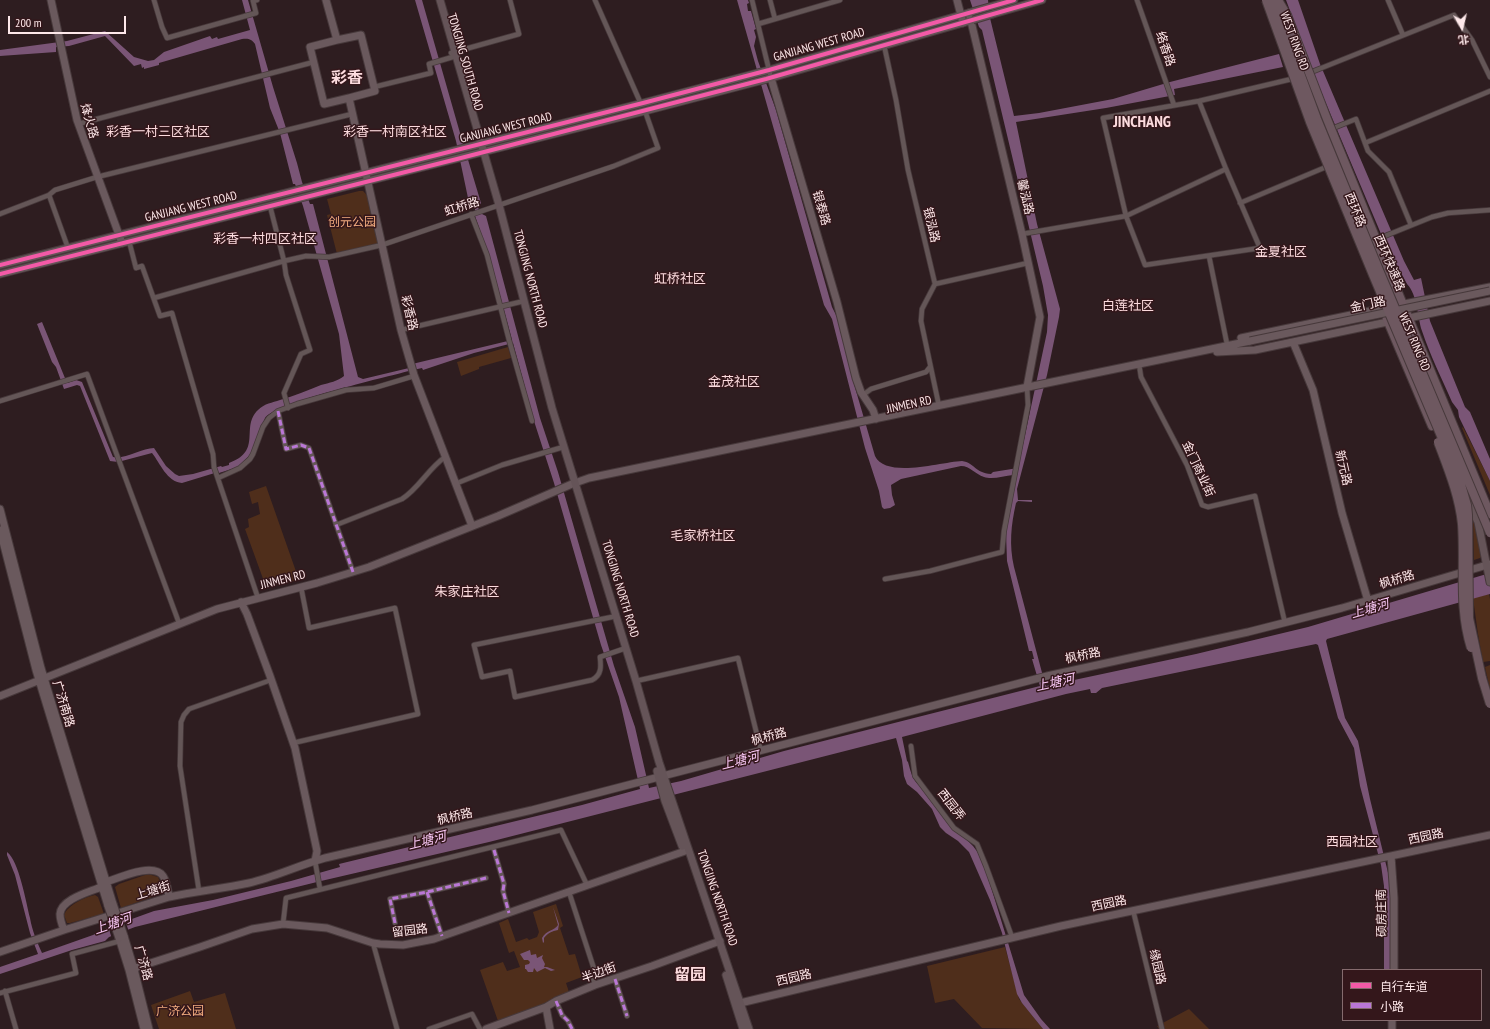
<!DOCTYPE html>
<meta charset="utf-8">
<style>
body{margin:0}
#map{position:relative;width:1490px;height:1029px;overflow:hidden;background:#2e1d20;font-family:"PT Sans Narrow","Noto Sans SC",sans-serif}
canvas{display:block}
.legend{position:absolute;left:1342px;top:969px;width:140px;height:52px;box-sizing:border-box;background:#34171b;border:1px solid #856b6e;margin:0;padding:5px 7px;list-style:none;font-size:12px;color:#fee8ea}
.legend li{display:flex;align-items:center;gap:8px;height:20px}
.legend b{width:20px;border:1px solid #856b6e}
.north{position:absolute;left:1442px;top:8px;width:40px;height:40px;-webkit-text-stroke:3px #34171b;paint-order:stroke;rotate:172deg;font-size:11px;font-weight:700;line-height:16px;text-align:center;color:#fee8ea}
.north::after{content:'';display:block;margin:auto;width:14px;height:18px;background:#fee8ea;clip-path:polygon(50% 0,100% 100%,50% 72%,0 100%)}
.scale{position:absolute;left:8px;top:16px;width:118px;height:18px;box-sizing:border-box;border:2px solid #fee8ea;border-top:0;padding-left:5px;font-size:12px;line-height:14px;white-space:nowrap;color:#fee8ea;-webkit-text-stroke:3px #34171b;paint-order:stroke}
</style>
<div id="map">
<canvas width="1490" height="1029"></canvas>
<ul class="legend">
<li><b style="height:5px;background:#f35aa7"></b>自行车道</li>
<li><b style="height:5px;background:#ba77d6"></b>小路</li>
</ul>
<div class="north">北</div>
<div class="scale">200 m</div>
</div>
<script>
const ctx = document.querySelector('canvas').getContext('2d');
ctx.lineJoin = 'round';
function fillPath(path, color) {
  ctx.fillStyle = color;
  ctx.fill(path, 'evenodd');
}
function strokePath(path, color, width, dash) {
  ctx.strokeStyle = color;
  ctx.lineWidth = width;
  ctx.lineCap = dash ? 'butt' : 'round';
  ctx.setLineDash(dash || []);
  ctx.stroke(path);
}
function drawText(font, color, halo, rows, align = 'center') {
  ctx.font = font + ' "PT Sans Narrow","Noto Sans SC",sans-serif';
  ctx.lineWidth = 3;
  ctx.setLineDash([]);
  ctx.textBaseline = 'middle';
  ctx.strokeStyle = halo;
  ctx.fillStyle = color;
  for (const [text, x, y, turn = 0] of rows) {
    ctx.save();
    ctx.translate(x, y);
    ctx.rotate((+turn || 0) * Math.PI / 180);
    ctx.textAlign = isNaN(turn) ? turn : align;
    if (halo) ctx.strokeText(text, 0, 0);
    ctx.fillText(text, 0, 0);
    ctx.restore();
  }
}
fillPath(new Path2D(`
 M359,191H363L368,196L379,244L337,254L327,215L331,214L327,199Z
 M508,347L511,358L479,367V369L461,376L457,362Z
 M1463,427L1490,481V495L1462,428Z
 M266,486L299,580L266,587L245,529L249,527L248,519L260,514L258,502L252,504L249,492Z
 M1473,519L1482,555L1480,558L1474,560Z
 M1489,594L1490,599V661L1483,662L1478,634L1473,598Z
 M1490,665V689L1485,667Z
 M148,874L158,877L164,891L163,893L121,908L115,887L119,884Z
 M95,895L98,897L104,914L70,923H67L64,915C68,905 85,897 95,895Z
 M556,904L563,926L560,928L569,955L575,954L582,977L566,983L570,995L498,1021L480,970L503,962L507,971L520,967L514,951L509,953L499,923L508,919L516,942L527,938L529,940L537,937L539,932L533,912Z
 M1005,947L1019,999L1043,1029L982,1028L954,999L935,1003L927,966Z
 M190,991L194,1002L225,993L236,1029H159L151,1005Z
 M1189,1009L1209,1029H1159L1157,1026Z`), '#4f2e1b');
fillPath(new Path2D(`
 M242,0H248L273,87L297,163L302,182L310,204H313L358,377L363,379L409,368L408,365L512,340L492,266L475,216V208L473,207L470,198H468L456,141L415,0H422L460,133L481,203L478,207L480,213L486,216L540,418L558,472L614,666L635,727L649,788L681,781L784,751L1040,686L1032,659H1034L1032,651H1029L1007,561L1006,533L1013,475C1004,476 992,480 984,477C975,474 970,466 961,466L901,479L891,485L892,495L895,505L890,508L884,509L882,507L879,491L865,448L832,319L824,305L737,0H748L749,3L747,4L748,11H751L756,29L754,30L756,37L754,46L758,61L776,110L832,307L837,317L854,384L875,456C886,479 941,462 962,461C975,463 975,473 991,474L993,472L1018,468L1047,332L1048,315L1043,286L982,30L979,27L970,0H988L990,18L1014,116L1039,113L1113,99L1170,82L1279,54L1283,67L1174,89L1175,95L1106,108L1016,122L1037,224L1060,309L1059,317L1047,375L1017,489L1018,500H1032V502L1018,501L1016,503C1011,525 1009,545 1014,567L1045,684L1046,686L1196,654L1308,627L1490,573V594L1327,639L1326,641L1345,718L1358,741L1370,799L1392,889V970H1384V886L1381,865L1360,786L1354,748L1338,718L1318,645L1316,644L1102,688L1096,693H1091L1090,689L1066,694L902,737L907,761L908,762C911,772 912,780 921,787L964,837L973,846L979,854L987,874L1024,995L1041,1019L1050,1029H1043L1022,1003L1017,994L1002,933L990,900L969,852L958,841L946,833L940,827L932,809L917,792L907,784L904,776L902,760L896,738L489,842L321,881L135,927L109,937L105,941L72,950L0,974V967L38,954L30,933L15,875L7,855V852C19,861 26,902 30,918C32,930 37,942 42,953L93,935L107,928L154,911L213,900L291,881L340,867L339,864L582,805L640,789L619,697L601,645L554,483L534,421L513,343L474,353L423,370L422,368L409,371C386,377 275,403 265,418L250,455L238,467L219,473L218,472L182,483C167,482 160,463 152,453L118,462L110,461L80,386L77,385L64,389L56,367L52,362L37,324L42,322L67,383L76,380L82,382L113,457C124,460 142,448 154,448L166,466L175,474L179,476L193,474L221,466L222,467L229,465V463C263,451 240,427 258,410C265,403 272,403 280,400C294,396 308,390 321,385C329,383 338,381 344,376L339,334L303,206L295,184H293L280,133L270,108L255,44C252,39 248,38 242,39L159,63V65L144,69V67L142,68L141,64L134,66L105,36L69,46L56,47V52L0,56V50L67,41L105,31L134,57L148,61L154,60L164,52L210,36L212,39L217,37L218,39L250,30Z
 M1286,0H1298L1320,64L1404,261L1414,280L1421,278L1430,321L1465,407L1470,412L1490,459V481L1459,417L1458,410L1452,402C1442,379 1430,355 1422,331C1417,316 1418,296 1407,284L1384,241L1314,75Z
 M553,907L559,924L558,930C552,931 548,933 544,938V942L543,943L542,938C546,930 554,931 558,925Z
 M530,950L531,955L536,954L537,958L543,955L542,958L545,964L544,967H547L555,970L551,971L545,968L537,972L534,968L533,972H528L526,969H525V965L529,964L530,962L528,960H524L520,954Z`), '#7a5576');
fillPath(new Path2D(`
 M125,920L129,932L112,939L108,926Z`), '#2e1d20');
const street = new Path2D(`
 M154,0L162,27L167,38L256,13L253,1L257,0
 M595,0L641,104
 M752,0L771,78
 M770,0L775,19
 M1137,0L1174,105
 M1388,0L1403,35
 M758,24L840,0
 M884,45L896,100L908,170L935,284L922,309L921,321L939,406
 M451,53L519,34L510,0
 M1309,73L1454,15L1472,40L1490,77
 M374,87L431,73L429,64L456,56
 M1199,101L1226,169L1260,248L1145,265L1126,216L1103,118L1199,101L1296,78
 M78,124L314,62
 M1331,129L1356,119L1368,151L1389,172L1411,225
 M1365,143L1490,91
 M49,195L55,190L97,177L352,114
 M1240,203L1326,167
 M270,206L284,261L306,256L329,257L382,245L614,166L658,148L645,111
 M0,214L49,195L68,248
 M471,214L487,255L509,340L532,421
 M1022,234L1126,216L1226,169
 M1375,240L1432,217L1448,213L1490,210
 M129,241L136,268L142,266L160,316L172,313L213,454L214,467L258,598
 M1209,256L1227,344
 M935,284L1028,263
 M154,298L284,261L286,275L310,350L301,354L284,393L288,408
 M401,330L520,302
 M1139,364L1141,377L1187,465L1202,505L1208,507L1255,496L1285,623
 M863,395L871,389L926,372L930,367
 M0,401L87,374L179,623
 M278,411L286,449L301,445L309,448L353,572
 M218,478L240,468L250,459L253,454L263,427L269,418L278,411L297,404L346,390L374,388L414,376
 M455,484L502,465L560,448
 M336,525L402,499C419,488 428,469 445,457
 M885,579L930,571L1002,552L1004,531L1028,405L1027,387
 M612,617L474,645L482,677L510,671L515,697L592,680C602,675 601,666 600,657L626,648
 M636,681L738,658L761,751
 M293,743L418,714L395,608L309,628L301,587
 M911,746L915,776L954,828L977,844L986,866L1012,937
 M494,850L504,884L503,891L509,913
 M315,861L320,889
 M199,891L180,766L181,722L184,715L189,709L271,680
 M427,892L442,936
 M569,892L596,975L593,977L595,985
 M1133,910L1162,1029
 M395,923L390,899L427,892L486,878
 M283,924L286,898L561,830L587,885
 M373,943L397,1029
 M615,979L627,1016
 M5,991L16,1029
 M0,993L76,973L72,954L120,941
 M556,1001L562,1015L568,1021L572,1029
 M429,1029L472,1014L480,1029`);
const secondary = new Path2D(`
 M51,0L77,120L122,243
 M326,0L337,40L310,47L324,104L349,98L401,330L414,375L472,526
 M957,0L963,23
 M969,13L1022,234L1040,317L1027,387
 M337,40L361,35L375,91L349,98
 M771,78L837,302L856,378L861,392L873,410L876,419
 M1399,305L1490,287
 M1404,319L1490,301
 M1241,338L1389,307
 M1293,342L1313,390L1342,513L1368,601
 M1217,352L1255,350L1392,321
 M0,509L41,668L113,904
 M0,530L36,670L108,906
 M241,602L247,614L270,676L295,748L317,851L315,861
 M0,696L217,609L317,583L369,567L498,516L572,484L589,478L1250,341
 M1391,856L1394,898V970
 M106,882C119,878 153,862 163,876C167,882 168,891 169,897
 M64,930C62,925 60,920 60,914C61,899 90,892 101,887
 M124,936L134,969L149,1029
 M119,938L129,970L144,1029
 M0,952L64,930L169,897C196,891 222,889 249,883C275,877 299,865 325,858L532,810L1047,676L1248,632L1342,608L1490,564
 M129,970L200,947L252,929L283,924L327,928L373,943L380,944L403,945L434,939L688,850
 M736,1004L1061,926L1490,835
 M546,1007L550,1029
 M486,1029L546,1007L556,1001L595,985L652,966L720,941
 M1392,1029V1020`);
const primary = new Path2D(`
 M440,0L499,205L552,408L636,681L659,762L749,1029
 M993,14L1042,0
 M1304,70L1322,117L1403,314
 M0,265L643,103L769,70L1014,0
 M0,274L645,111L771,78L973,20
 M1467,500L1478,522L1490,582
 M657,771L665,801L682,846
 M726,975L743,1029`);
const highway = new Path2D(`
 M1385,261L1490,514
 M1384,309L1388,322L1432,426`);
strokePath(street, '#47393b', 6);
strokePath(secondary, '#47393b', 9);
strokePath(primary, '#47393b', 9);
strokePath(highway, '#47393b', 10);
strokePath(street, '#645657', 4.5);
strokePath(secondary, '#6a595d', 7);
strokePath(primary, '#655458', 7);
strokePath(highway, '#6e5860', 8);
const secondaryBridge = new Path2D(`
 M1250,341L1490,291
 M113,904L124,936
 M108,906L119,938`);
const primaryBridge = new Path2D(`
 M973,20L993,14`);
const highwayBridge = new Path2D(`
 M1266,0L1310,122L1373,275L1460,481L1467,505L1468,515L1469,618L1482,678L1490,704
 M1273,0L1317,119L1379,270L1490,533
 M1278,0L1287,15L1327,119L1385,261
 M1438,442C1448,469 1459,495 1462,524C1465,566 1458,607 1471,648`);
strokePath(secondaryBridge, '#47393b', 9, []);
strokePath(primaryBridge, '#47393b', 9, []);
strokePath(highwayBridge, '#47393b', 10, []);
strokePath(secondaryBridge, '#6a595d', 7);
strokePath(primaryBridge, '#655458', 7);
strokePath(highwayBridge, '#6e5860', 8);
strokePath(new Path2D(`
 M278,411L286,449L301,445L309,448L353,572
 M494,850L504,884L503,891L509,913
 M427,892L442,936
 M395,923L390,899L427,892L486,878
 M615,979L627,1016
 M556,1001L562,1015L568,1021L572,1029`), '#ba77d6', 3, [6, 3]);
strokePath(new Path2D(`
 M0,265L643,103L769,70L1014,0
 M0,274L457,159L766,79L1042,0`), '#f35aa7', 4);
drawText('12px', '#fee8ea', '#34171b', [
 ["WEST RING RD",1294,41,70],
 ["GANJIANG WEST ROAD",819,45,-16],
 ["络香路",1165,49,71],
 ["TONGJING SOUTH ROAD",465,62,74],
 ["烽火路",89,121,74],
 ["GANJIANG WEST ROAD",506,128,-14],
 ["馨泓路",1025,197,77],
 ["GANJIANG WEST ROAD",191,207,-14],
 ["虹桥路",462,207,-18],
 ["银泰路",821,208,74],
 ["西环路",1355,210,68],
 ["银泓路",931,225,77],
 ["西环快速路",1389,263,67],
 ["TONGJING NORTH ROAD",530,279,75],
 ["金门路",1368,305,-12],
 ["彩香路",409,313,77],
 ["WEST RING RD",1414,342,67],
 ["JINMEN RD",909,405,-12],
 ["新元路",1343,468,77],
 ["金门商业街",1198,469,65],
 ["JINMEN RD",283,580,-14],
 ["枫桥路",1397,580,-17],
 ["TONGJING NORTH ROAD",620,589,73],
 ["枫桥路",1083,656,-12],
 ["广济南路",63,704,73],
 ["枫桥路",769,737,-15],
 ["西园弄",951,805,52],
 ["枫桥路",455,817,-13],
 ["西园路",1426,837,-12],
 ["上塘街",153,891,-17],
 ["TONGJING NORTH ROAD",717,898,71],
 ["西园路",1109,904,-12],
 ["硕房庄南",1382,913,-91],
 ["留园路",410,931,-7],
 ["广济路",143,963,74],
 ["缘园路",1157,967,77],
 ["半边街",599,973,-20],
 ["西园路",794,978,-13]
]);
drawText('12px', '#f3ac7f', '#34171b', [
 ["创元公园",352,223],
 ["广济公园",180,1012]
]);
drawText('13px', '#fcdbde', '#34171b', [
 ["彩香一村三区社区",158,132],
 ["彩香一村南区社区",395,132],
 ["彩香一村四区社区",265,239],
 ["金夏社区",1281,252],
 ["虹桥社区",680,279],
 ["白莲社区",1128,306],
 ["金茂社区",734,382],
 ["毛家桥社区",703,536],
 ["朱家庄社区",467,592],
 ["西园社区",1352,842]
]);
drawText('italic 13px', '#fac9f7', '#34171b', [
 ["上塘河",1370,609,-16],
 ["上塘河",1055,683,-12],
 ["上塘河",740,761,-14],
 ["上塘河",427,841,-14],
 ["上塘河",113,924,-19]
]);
drawText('bold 16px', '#fcdbde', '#34171b', [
 ["彩香",347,78],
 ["JINCHANG",1142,122],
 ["留园",690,975]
]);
</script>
